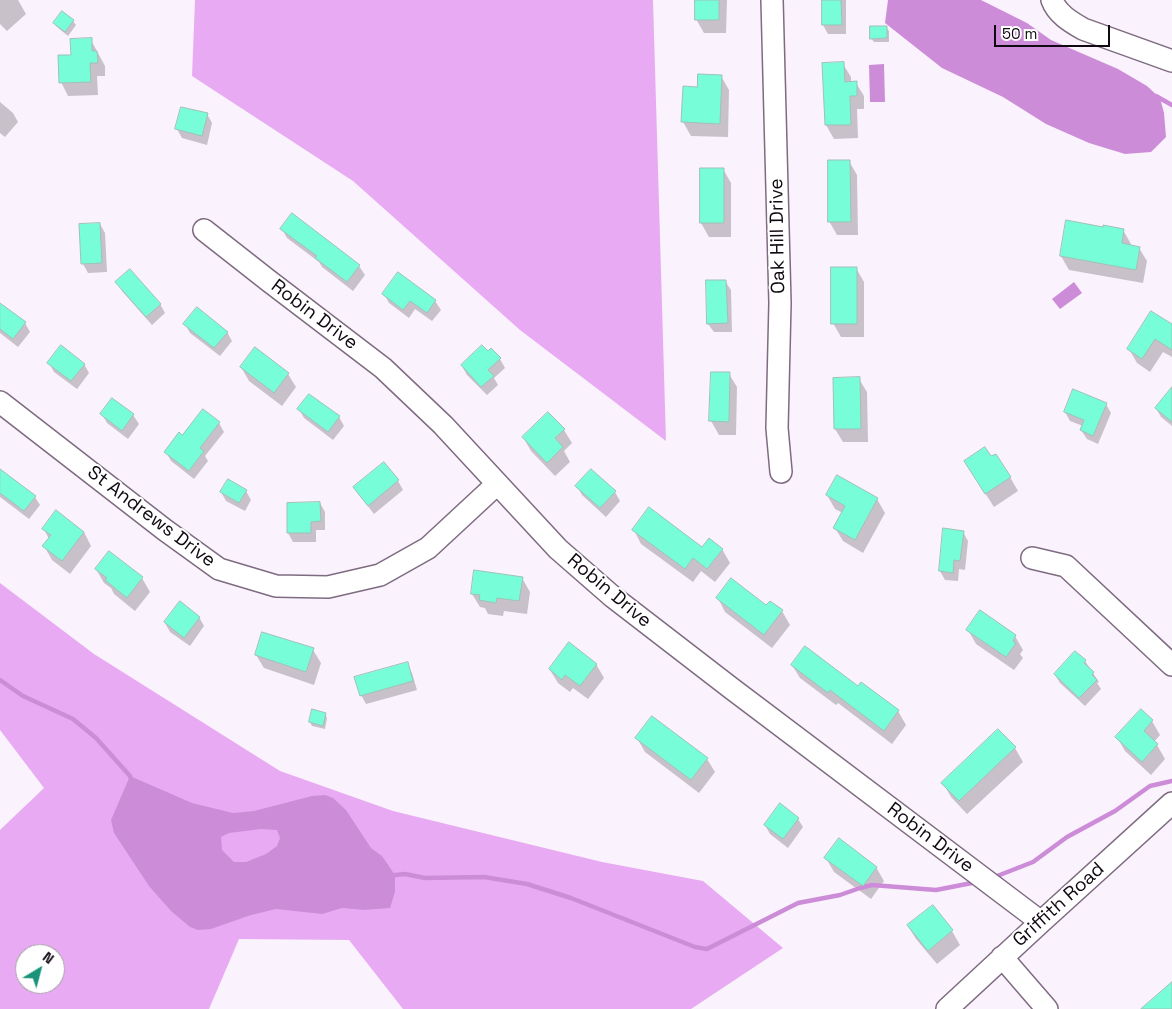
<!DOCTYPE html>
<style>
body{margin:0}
#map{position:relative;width:1172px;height:1009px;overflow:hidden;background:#faf2fc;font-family:"Space Grotesk",sans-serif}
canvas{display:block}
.north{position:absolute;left:15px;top:944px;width:50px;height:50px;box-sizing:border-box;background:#fff;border:1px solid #9f9da0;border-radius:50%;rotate:37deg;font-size:14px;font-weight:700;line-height:20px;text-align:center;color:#100911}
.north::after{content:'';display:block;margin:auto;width:18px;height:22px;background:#1a9379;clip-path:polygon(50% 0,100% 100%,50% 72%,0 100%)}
.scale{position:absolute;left:994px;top:25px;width:116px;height:22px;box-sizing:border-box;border:2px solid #100911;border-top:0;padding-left:6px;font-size:15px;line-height:18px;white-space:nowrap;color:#100911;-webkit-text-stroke:4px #fff;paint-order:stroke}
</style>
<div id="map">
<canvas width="1172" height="1009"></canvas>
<div class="north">N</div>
<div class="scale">50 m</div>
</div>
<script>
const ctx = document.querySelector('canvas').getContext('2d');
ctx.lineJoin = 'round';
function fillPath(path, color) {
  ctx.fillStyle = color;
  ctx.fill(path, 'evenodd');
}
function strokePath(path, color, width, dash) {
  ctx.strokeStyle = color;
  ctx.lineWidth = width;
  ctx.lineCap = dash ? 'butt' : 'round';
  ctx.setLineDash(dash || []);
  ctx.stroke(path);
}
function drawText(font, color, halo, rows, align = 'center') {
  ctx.font = font + ' "Space Grotesk",sans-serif';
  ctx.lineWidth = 4;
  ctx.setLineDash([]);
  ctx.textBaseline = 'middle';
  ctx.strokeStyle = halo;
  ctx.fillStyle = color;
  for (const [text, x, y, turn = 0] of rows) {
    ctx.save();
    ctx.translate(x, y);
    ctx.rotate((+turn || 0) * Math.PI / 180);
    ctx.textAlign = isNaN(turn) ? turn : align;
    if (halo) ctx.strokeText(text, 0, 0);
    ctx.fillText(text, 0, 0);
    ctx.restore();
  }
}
fillPath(new Path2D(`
 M195,0H653L666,441L520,330L353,181L192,76Z
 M0,583L94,654L280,771L393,811L602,862L703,881L783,948L691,1009H403L349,940L239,939L209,1009H0V830L44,788L0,730ZM25,954H55V984H25Z`), '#e8abf3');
fillPath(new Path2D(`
 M888,0H981L1027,23L1051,40L1118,69L1147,86L1160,98L1164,113L1166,137L1151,152L1125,154L1089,143L1046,124L1003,97L942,68L885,23Z
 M884,64L885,102H870L869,65Z
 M1074,282L1082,293L1060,309L1052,299Z
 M130,776L192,803L233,813L254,811L312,796L325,795L333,798L346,810L371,848L382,856L395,875V892L390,908L364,910L342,908L322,914L276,909L251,915L211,929L198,930L190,927L171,911L149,886L114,833L111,820ZM261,829L277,830L280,838L277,846L266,854L246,862H234L222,850L221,837L229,833Z`), '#cd8cd8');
fillPath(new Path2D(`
 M0,0H18L26,14L7,31L0,24Z
 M696,0H727L726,33H704L696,19Z
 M823,0H846V34H828L823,25Z
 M62,13L73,21L76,25L68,36L57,27L55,23Z
 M886,27L889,31V42H874L871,38Z
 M91,40L105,66V76H97L98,95L68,96L61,82Z
 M824,64H843L851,77V83H856L864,96V109H857L858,138L834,139L826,125Z
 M721,76L729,90L728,137L691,136L683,122L684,87L698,88Z
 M0,102L13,113L18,122L5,137L0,133Z
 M207,114L212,123L207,145L182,138L177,129Z
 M849,161L857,175L858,235H837L829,221Z
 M723,169L731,183V237H709L701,223Z
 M292,215L359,266L365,275L353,291L322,267L319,262L287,238L282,229Z
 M100,224L105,233L107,272L88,273L83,264Z
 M1123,230L1131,244V246L1139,248L1147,261L1143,283L1069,270L1061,256Z
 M856,268L864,282V337H841L833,323Z
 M399,274L435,301L441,310L432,321L415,309L409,318L389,303L384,294Z
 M725,281L731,290L732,332H714L708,324Z
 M117,282L160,304L165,313L152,325L122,291Z
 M0,307L25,323L30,332L18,347L0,333Z
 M185,324L227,332L232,341L220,356L190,333Z
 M1172,326V357L1163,352L1150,372L1137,363L1129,349Z
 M488,353L500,359L505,368L494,378L498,385L487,395L467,375L462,366Z
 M49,363L84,364L89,373L77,389L54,372Z
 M241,367L288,374L296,387L282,406L249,381Z
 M712,373L729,374L737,387L736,435H719L711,421Z
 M859,379L867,392L868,442H843L835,429Z
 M1172,395V426L1161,417L1156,408Z
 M112,400L133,415L139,424L128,439L107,423L102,414Z
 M1106,404L1111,413L1098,444L1087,439L1081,430L1083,426L1070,421L1065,412Z
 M299,409L339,417L344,426L333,440L304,418Z
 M219,423L224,432L205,456L208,461L194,479L171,461L166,452L183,437Z
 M564,430L572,443L564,451L570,462L555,476L531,451L523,437Z
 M965,462L1010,477L1018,491L994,507Z
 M384,464L398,481L403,490L374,514L360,496L355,488Z
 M0,471L35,497L40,505L29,519L0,497Z
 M591,471L615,492L620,501L606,517L582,495L577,486Z
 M246,491L251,500L245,511L226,501L221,492Z
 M827,495L877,499L885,513L863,553L843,541L835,528L843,513L835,509Z
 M320,503L325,512V530H316V542H293L288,533V504Z
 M44,529L84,532L91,546L70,574L52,560L44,546L49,539Z
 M634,530L702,549H722L730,563L715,582L701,571L693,582L641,544Z
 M963,532L968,541L965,570L959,569L958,581L945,580L940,571Z
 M109,553L142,578L150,592L135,611L114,594L111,588L104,583L96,569Z
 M522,578L530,592L527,614L504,611L503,616L488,614L485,608L480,607L472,594Z
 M718,598L767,607L782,611L790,625L772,648L725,612Z
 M199,617L204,626L190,646L170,632L165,623Z
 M968,630L1015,636L1023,650L1020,654L1023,658L1014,670L976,644Z
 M313,650L321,663L314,685L264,668L256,655Z
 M1085,661L1099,682L1097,683L1101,689L1085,706L1060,683L1055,675Z
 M407,664L412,673L417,690L366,704L361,695Z
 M596,664L604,678L588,699L573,688L570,692L558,683L550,670Z
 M792,665L858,688L861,683L898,711L906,725L892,744L838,703L836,705L800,678Z
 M1141,711L1152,721L1160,735L1154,742L1157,745L1165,759L1151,775L1125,751L1117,737Z
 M325,714L327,718L325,729L312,726L310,722Z
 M998,731L1015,748L1023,762L967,814L951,797L943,783Z
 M637,738L707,759L715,772L699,793L645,752Z
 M798,819L803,827L788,848L770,834L765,825Z
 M826,858L876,867L884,881L871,899L834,872Z
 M932,907L952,931L960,945L937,964L916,939L908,926Z`), '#0003');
strokePath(new Path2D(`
 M1156,96L1172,105
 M0,680L23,696L73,719L96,738L130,776L132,782
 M391,878L395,875L405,874L425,878L484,877L527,884L571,898L695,947L707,949L798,903L840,895L860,888L872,885L936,890L977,882
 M992,878L1033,862L1067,837L1115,811L1150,786L1172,781`), '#cd8cd8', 4.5);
const building = new Path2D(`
 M695,0H719V20H695Z
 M822,0H841L842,25H822Z
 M62,11L74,20L65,32L53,23Z
 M870,26H887V38L870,39Z
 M92,38V51H97L98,63H90L91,82L59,83L58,55H71L70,39Z
 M844,62L845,82L857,81V96H850L851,125H825L822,63Z
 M698,74L722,75L720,124L681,122L683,86L697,87Z
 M181,107L208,113L202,136L175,129Z
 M828,160H850L851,222H828Z
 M700,168H724V223H700Z
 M292,213L360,265L347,282L315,258L317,256L280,229Z
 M1066,220L1103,227V225L1124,229L1122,243L1140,247L1136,270L1060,256Z
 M100,223L102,263L81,264L79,224Z
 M831,267H857V324H831Z
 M130,269L161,304L146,317L115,282Z
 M398,272L436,300L427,313L410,301L403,310L382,294Z
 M706,280H726L728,323L707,324Z
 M0,303L26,322L13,339L0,329Z
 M197,307L228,332L214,348L183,324Z
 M1151,311L1172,324V350L1155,339L1142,359L1127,349Z
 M61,345L85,364L71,381L47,363Z
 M482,345L488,351L491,348L501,358L488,370L494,376L481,387L461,365Z
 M255,347L289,373L274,393L240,367Z
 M711,372H730L729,422L709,421Z
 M860,377L861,429H834L833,378Z
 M1172,387V422L1155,408Z
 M1073,389L1107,403L1093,436L1080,430L1084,420L1064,412Z
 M309,394L340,416L328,432L297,409Z
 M112,398L134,414L122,431L100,414Z
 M203,409L220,422L200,448L204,451L189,471L164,452L179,432L182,435Z
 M548,412L565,429L555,438L563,447L547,463L522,437Z
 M985,447L991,456L996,454L1011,477L985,494L964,461Z
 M384,462L399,480L368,506L353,487Z
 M0,469L36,496L24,511L0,493Z
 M591,469L616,491L600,508L575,486Z
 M837,475L878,498L855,540L833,528L845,506L826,495Z
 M228,479L247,490L239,503L220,492Z
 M320,502L321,521L311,522V533H287V503Z
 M649,507L702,547L709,538L723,549L707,569L693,558L685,569L632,530Z
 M56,510L84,532L62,561L42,546L51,535L42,529Z
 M943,528L964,531L960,561L954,560L953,573L939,571Z
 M109,551L143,577L127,598L105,580L107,578L95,569Z
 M474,570L523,577L519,601L497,598L496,603L479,600L480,595L471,594Z
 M731,578L766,605L770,601L783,610L764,635L716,598Z
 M180,601L200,617L184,638L164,622Z
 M980,610L1016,635L1013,641L1016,643L1006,657L966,630Z
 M262,632L314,648L306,672L255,655Z
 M569,642L597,664L580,686L565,675L562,680L549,669Z
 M805,646L858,686L861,682L899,710L884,731L830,690L828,693L791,665Z
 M1075,651L1086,660L1084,663L1094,672L1092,675L1097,680L1079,698L1054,674Z
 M408,662L413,681L360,696L354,677Z
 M312,709L326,713L323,726L309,722Z
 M1141,709L1153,720L1144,731L1158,744L1142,762L1115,737Z
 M652,716L708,758L691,780L635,738Z
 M998,729L1016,747L959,801L941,783Z
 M780,803L799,818L783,839L764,825Z
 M839,838L877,867L863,886L824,858Z
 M933,905L953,930L928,951L907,925Z
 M1172,982V1009H1141Z`);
fillPath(building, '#78fdd9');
strokePath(building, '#9ec1b5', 1);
const minor = new Path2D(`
 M772,0L780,303L777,428L781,472
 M1052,0C1057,14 1071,22 1083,29L1172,61
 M204,230L269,281L383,368L443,425L558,549L613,597L731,688L1041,922
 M0,402L165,530L219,569L276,586L328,587L380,575L428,548L497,484
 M1032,558L1066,566L1172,665
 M1002,957L1047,1009
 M947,1009L1041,922L1172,803`);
strokePath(minor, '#7e6b81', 24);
strokePath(minor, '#fff', 21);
drawText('19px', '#100911', '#fff', [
 ["Oak Hill Drive",778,236,-91],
 ["Robin Drive",314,315,37],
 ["St Andrews Drive",151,517,37],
 ["Robin Drive",609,591,40],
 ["Robin Drive",930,838,37],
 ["Griffith Road",1059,905,-42]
]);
</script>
